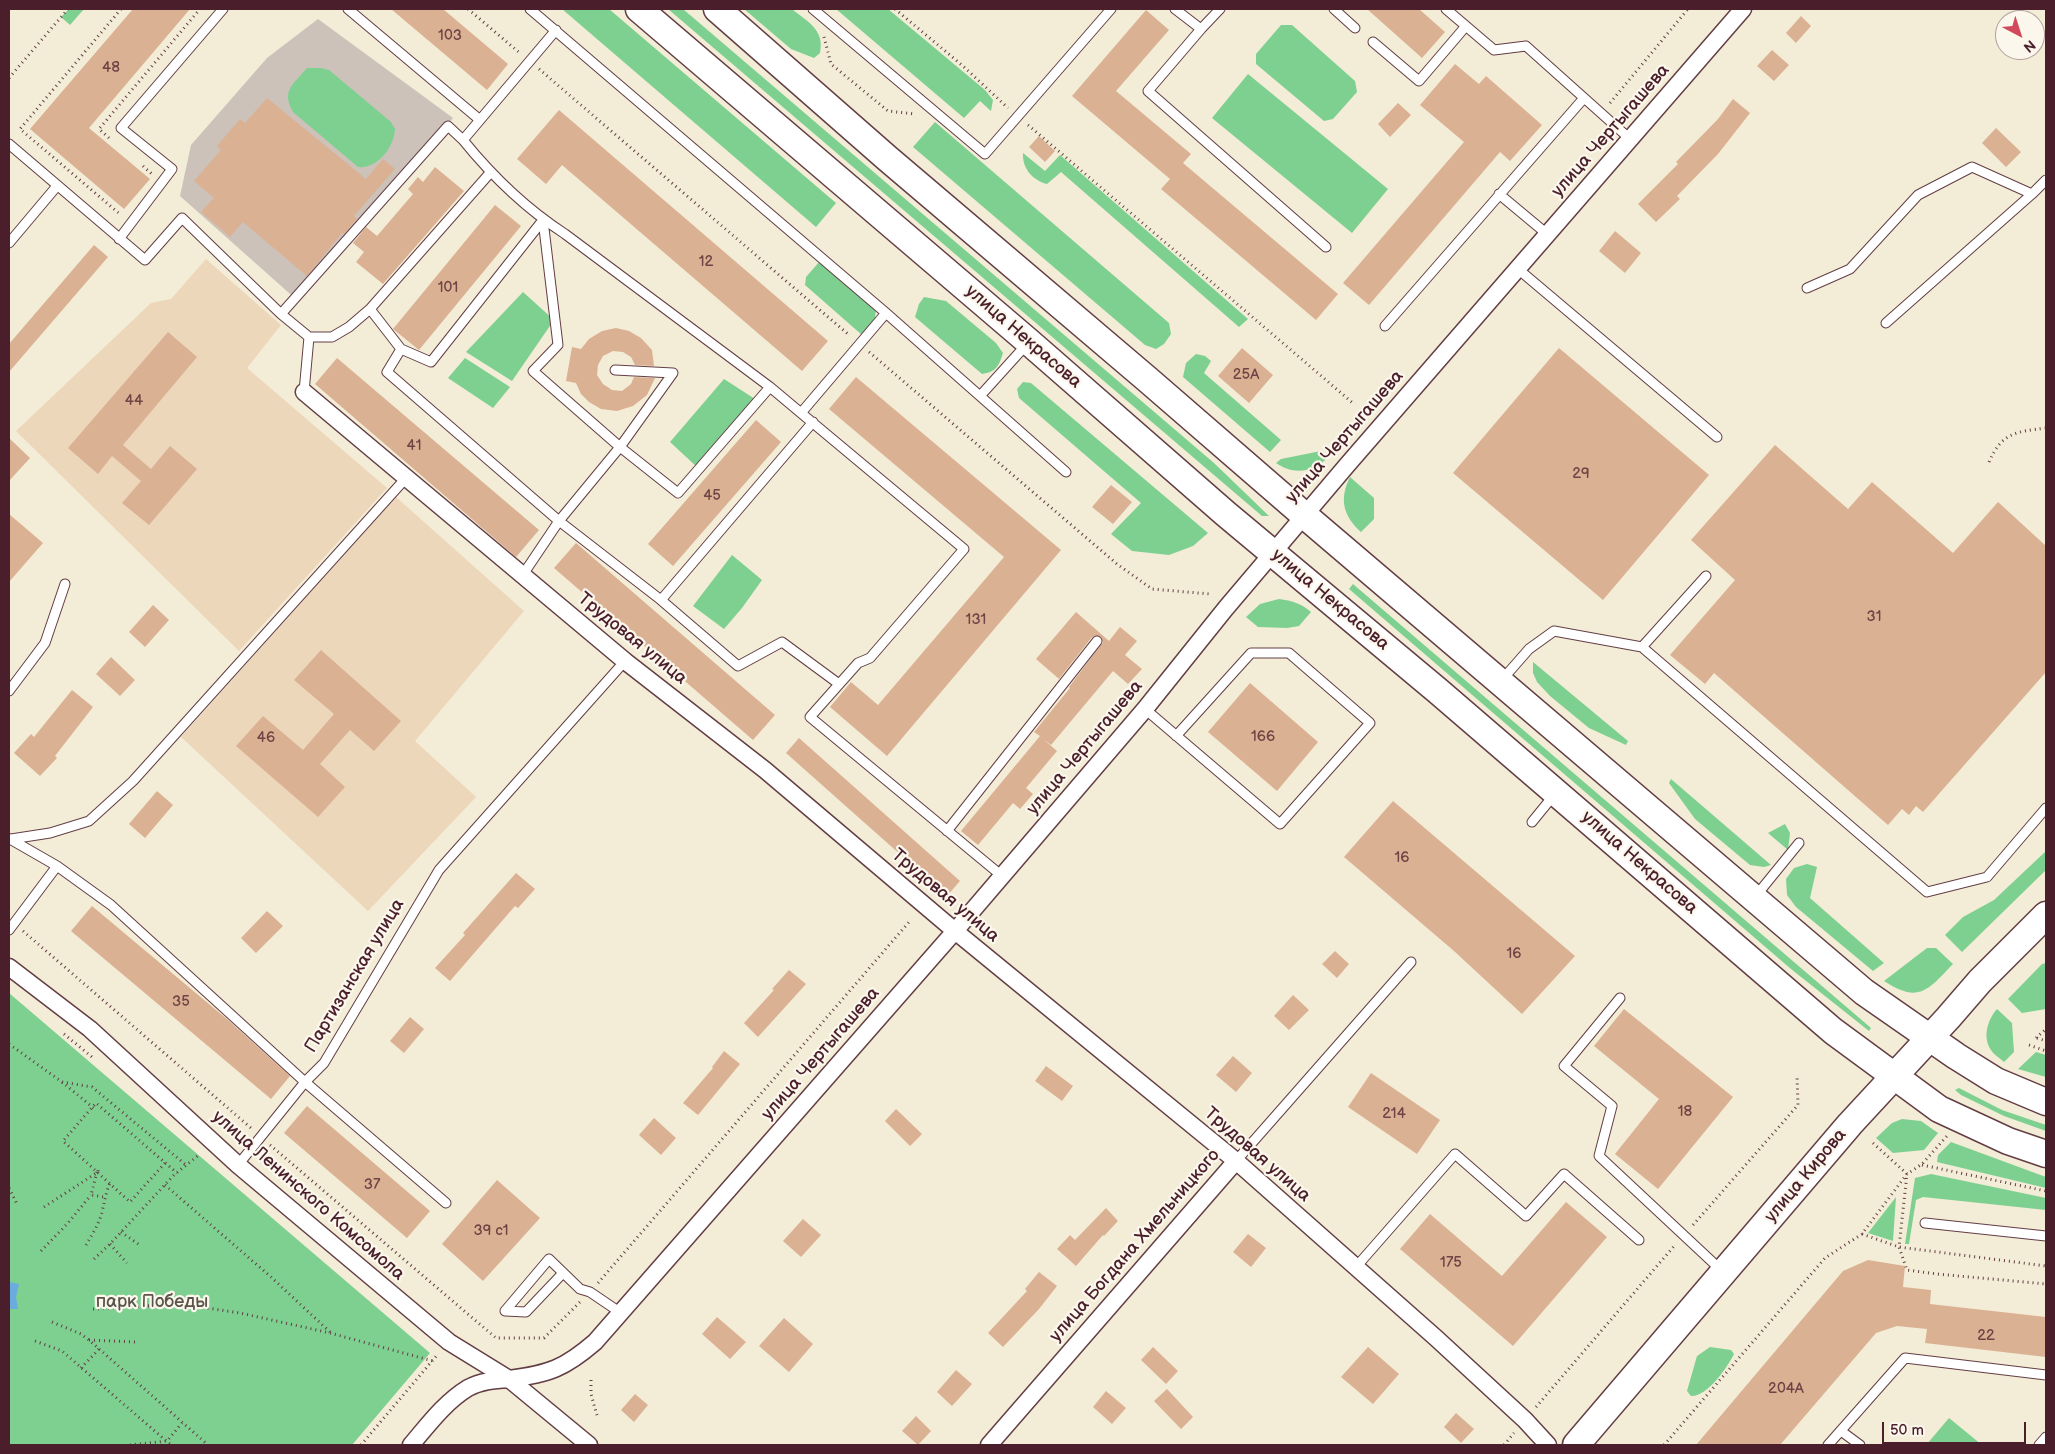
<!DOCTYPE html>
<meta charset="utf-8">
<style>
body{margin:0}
#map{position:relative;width:2055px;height:1454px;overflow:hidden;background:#f3ecd6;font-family:"Balsamiq Sans",sans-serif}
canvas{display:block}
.frame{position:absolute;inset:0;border:10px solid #4a1f2b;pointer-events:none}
.north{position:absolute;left:1995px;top:10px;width:50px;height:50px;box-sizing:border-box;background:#fbf7ec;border:1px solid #b4a19f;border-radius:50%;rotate:140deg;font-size:14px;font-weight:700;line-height:20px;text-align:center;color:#4a1f2b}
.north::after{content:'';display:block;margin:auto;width:18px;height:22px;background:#d1495b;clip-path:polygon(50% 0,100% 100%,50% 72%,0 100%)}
.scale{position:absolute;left:1882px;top:1422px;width:144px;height:22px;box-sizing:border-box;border:2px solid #4a1f2b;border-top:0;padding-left:6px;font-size:15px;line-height:18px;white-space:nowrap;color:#4a1f2b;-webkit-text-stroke:4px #fbf7ec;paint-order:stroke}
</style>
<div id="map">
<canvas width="2055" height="1454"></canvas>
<div class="frame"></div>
<div class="north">N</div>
<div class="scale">50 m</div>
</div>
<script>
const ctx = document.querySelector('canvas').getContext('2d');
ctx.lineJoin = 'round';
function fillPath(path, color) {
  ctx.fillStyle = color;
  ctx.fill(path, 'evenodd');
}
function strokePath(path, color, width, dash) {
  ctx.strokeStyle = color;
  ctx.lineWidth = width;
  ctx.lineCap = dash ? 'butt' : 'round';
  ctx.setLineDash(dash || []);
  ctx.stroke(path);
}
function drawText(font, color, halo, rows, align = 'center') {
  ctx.font = font + ' "Balsamiq Sans",sans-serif';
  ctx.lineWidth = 4.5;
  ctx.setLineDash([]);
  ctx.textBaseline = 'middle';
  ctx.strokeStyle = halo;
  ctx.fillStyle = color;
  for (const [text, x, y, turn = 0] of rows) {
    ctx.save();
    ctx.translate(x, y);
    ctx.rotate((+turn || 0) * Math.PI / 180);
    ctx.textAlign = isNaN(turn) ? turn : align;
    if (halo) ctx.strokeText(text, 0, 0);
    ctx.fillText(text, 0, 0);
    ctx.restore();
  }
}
fillPath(new Path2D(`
 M206,259L281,325L247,368L387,488L239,651L16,431L151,303L171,299Z
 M396,497L524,611L415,741L476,797L368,911L181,737Z`), '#edd7bb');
fillPath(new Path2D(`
 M318,19L453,118L298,301L180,196L191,145L267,58Z`), '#ccc2b9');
fillPath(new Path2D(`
 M69,9H84L70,25L61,17Z
 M562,9H609L836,203L816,227Z
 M668,9H683L1214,463L1269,516H1262Z
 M744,9H792C808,22 825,30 820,53L814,58L791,49Z
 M836,9H888L985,90L993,100L991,111L980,101L964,118Z
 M1281,25H1292L1355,81L1357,92L1333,119L1324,121L1256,64V54Z
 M307,68H321L329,70L391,122L395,129C394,147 378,169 358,167L293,112C281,90 293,85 307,68Z
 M1248,74L1388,189L1352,233L1212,118Z
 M935,122L1169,323L1171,334L1164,344L1156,349L1145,345L913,147Z
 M1023,153L1045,171L1060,155L1248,319L1239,327L1061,172L1047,184C1032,180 1022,168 1023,153Z
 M820,261L876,309L875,318L862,335L805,285L806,277Z
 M523,292L554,320L512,381L466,352Z
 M924,297L946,301L996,343L1003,353C999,366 996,372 982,374L915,317L919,304Z
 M1196,354L1205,356L1211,361L1204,373L1281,440L1270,452L1183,377L1186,363Z
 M465,358L510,387L493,408L448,378Z
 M724,379L755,399L698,468L670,442Z
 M1023,382L1031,383L1208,533L1193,546L1169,555L1132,551L1111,534L1141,503L1019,398L1017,389Z
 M1321,451L1328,457C1314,473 1293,475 1276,463L1281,459Z
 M1350,477L1374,498V519L1361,532C1343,516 1339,499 1350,477Z
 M732,555L762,580L742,608L724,629L693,606Z
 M1353,584L1871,1028L1869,1031L1791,969L1349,589Z
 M1279,599C1292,601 1301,603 1311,612L1299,626L1287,628L1258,627L1246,617L1260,604Z
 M1533,662L1628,741L1626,745L1589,728L1550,696L1537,682L1533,673Z
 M1671,779L1771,865L1764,867L1750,865L1695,819L1669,783Z
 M1785,824L1790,833L1788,850L1768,833Z
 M2046,851V870L1962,952L1945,935L1963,917L1994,900Z
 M1807,864L1817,867L1810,898L1884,963L1873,971L1796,907L1787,895L1786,879L1794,868Z
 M1927,948H1936L1953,964C1928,990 1919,1004 1884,981Z
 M2046,963V1009L2022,1013L2008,999L2042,964Z
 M9,993L430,1353L352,1445H9Z
 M1997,1009L2012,1023L2014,1052L2004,1062C2000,1058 1994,1055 1991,1050C1982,1037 1988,1019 1997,1009Z
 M2036,1052L2046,1055V1077L2018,1069Z
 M1959,1088L2002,1110L2046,1125V1131L2004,1116L1961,1095L1955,1090Z
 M1902,1119L1921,1121L1938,1133L1924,1150L1893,1153L1876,1138L1892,1123Z
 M1951,1142L2046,1177V1188L1937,1162L1938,1155Z
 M1931,1174L2046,1198V1210L1923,1197L1916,1200L1909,1244H1905L1915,1178Z
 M1896,1197L1893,1241L1868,1233Z
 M1710,1347L1731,1350L1734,1354C1727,1368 1707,1397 1691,1396L1687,1391L1697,1356Z
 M1949,1418L1982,1445L1927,1444Z`), '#7ed091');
fillPath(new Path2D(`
 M9,1282L19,1284L16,1297L18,1309H9Z`), '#69acde');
fillPath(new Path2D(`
 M133,9H190L89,128L150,179L124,209L30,129Z
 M391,9H443L508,64L487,90Z
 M1367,9H1419L1445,32L1422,58Z
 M1146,10L1169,30L1116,91L1191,154L1183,163L1338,294L1316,320L1161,189L1170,179L1072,96Z
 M1801,16L1811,26L1796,43L1786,33Z
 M1772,50L1789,65L1774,81L1757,66Z
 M1455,64L1479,84L1486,76L1542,125L1510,161L1500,152L1369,305L1343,283L1464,142L1420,105Z
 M267,98L366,179L383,159L395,169L354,216L357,219L344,234L342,233L307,276L243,222L230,237L201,212L214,198L194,181L221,150L217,146L240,119L245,123Z
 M1733,99L1750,113L1718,154L1677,196L1680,199L1656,222L1638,204L1678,164L1676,162L1718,119Z
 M1398,103L1411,115L1390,137L1378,124Z
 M559,110L828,341L802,371L562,165L546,184L517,159Z
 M1996,128L2021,152L2006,167L1982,143Z
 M1039,136L1055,151L1045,162L1029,147Z
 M435,167L464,191L383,284L356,262L364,252L353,243L366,227L377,236L413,194L408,189L418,177L423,182Z
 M495,205L521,226L419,350L393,329Z
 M1615,231L1641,253L1625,273L1599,251Z
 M94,245L108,257L9,372V344Z
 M616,328L629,331L641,338L652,350L654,366L635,365L631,357L623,352L613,351L603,356L598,365L597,375L603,384L612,390L622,391L631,384L634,377L655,378L647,395L633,406L617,411L601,409L589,402L581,394L576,383L566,381L572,347L581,349L589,339L602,331Z
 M168,332L197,357L123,445L151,469L170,446L197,469L149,525L122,503L141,481L112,456L98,474L68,448Z
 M1242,348L1273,375L1249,403L1218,376Z
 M1559,348L1709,475L1603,600L1453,473Z
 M337,358L539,530L516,557L315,384Z
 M856,377L1061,550L887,756L830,707L851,682L878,705L1004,557L829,409Z
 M756,420L781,442L673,566L648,544Z
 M9,438L30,458L9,481Z
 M1775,445L1848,509L1872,482L1953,553L1998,502L2046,546V672L1923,812L1916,806L1909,815L1902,809L1888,825L1714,673L1705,684L1670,655L1735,580L1691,540Z
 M1111,485L1132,502L1113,524L1092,507Z
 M9,514L43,543L9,582Z
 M576,543L775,715L753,740L554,568Z
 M153,605L169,620L145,647L129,632Z
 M1076,612L1109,641L1120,627L1137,641L1125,655L1142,669L1128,684L1113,671L1051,745L1043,739L1057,751L1026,788L1033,794L1020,809L1013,803L978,845L961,831L1040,736L1034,732L1070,688L1069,687L1103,642L1100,636L1092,637L1059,679L1036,659Z
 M321,650L401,721L374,751L350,730L320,764L345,787L318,817L236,746L263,716L303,750L334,714L294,680Z
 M111,657L135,680L120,696L96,674Z
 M1250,683L1318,742L1277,791L1208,732Z
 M72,690L93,707L55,756L57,758L40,776L14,753L31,734L34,737Z
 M799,738L960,881L947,896L786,753Z
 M157,791L173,805L145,838L129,824Z
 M1393,801L1575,956L1522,1014L1454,951L1344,857Z
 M516,873L535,889L518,908L515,906L450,981L435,968L465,935L463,933Z
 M92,906L228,1020L290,1076L271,1099L71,931Z
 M267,911L283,926L256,953L241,938Z
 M1335,951L1349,964L1337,978L1322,964Z
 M789,970L806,984L758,1037L744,1023L774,990L772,989Z
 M1293,995L1309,1010L1289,1030L1274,1016Z
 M1624,1009L1733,1097L1658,1189L1615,1154L1659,1099L1594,1046Z
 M410,1017L424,1029L404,1053L390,1041Z
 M724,1051L740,1064L698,1115L683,1103L713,1068L712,1067Z
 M1233,1056L1252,1073L1236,1092L1216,1075Z
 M1046,1066L1073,1086L1062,1101L1035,1081Z
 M1371,1073L1440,1120L1417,1154L1348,1107Z
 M307,1106L430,1211L407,1238L284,1133Z
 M896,1109L922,1134L910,1146L885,1121Z
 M654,1118L676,1138L661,1155L639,1135Z
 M497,1180L540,1218L483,1281L442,1244Z
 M1566,1202L1607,1237L1513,1346L1400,1249L1430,1214L1502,1276Z
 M1106,1208L1118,1221L1104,1236L1103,1235L1076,1266L1057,1249L1070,1235L1075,1240Z
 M803,1219L821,1235L801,1257L783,1241Z
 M1248,1234L1266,1248L1251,1267L1233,1252Z
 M1868,1260L1905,1266L1903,1287L1931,1290L1930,1304L2046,1317V1357L1925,1343L1927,1329L1897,1326L1876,1333L1780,1445H1696L1843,1271Z
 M1039,1272L1057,1286L1039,1309L1003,1347L988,1333L1027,1291L1025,1289Z
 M717,1317L746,1342L730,1359L702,1334Z
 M784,1318L813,1344L789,1372L759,1346Z
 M1153,1347L1178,1371L1166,1384L1141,1360Z
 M1368,1347L1399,1374L1373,1404L1341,1377Z
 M956,1370L972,1384L952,1406L937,1392Z
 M1167,1389L1193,1417L1181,1429L1154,1401Z
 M1106,1391L1126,1408L1112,1424L1093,1407Z
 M635,1394L648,1405L634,1422L621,1410Z
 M1456,1413L1474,1429L1461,1443L1444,1427Z
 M916,1416L931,1431L918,1445L902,1431Z`), '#dbb193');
const lane = new Path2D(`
 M348,9L480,120
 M530,9L886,313L1066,472
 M813,9L985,154L1111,9
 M1175,9L1201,29L1220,9
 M1334,9L1355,28
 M1446,9L1494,50L1526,46L1630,139
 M1201,29L1148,91L1326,247
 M556,30L463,140C493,177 525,208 565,234L770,387L801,413L886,313
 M1373,42L1419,81L1466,26
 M463,140L448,126L281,314L309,337H332L349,327L370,309L490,173
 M9,144L145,260L182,218L281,314
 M1499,194L1547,234
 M543,220L558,345L533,371L620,447L678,493L770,387
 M119,239L172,169L121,128L223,9
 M9,243L57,186
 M1518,269L1717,437
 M1807,288L1850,269L1918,195L1972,167L2032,194L2046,180
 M370,309L401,349L387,372L559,521L661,600L738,666L782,642L839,684
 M1886,323L2032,194
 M1385,326L1584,98
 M401,349L431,362L543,220
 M304,392L309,337
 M980,396L1027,344
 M801,413L964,549L870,658L858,663L810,717L1002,876
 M522,576L559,521L620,447L673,373L615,370
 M661,600L813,422
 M1642,647L1927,892L1987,877L2046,808
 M1501,681L1529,649L1554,631L1642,647L1706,576
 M9,691L45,643L65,584
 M1145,709L1280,824L1370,723L1289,653H1251L1176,736
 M1532,822L1554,795
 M947,831L1097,641
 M11,839L50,833L89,821L133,781L406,478
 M57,866L111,905L305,1082L446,1203
 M1755,897L1799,843
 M9,930L57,866L10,839
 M1620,998L1564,1066L1612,1106L1599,1156L1722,1271
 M1236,1161L1411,962
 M238,1165L305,1082L324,1063L439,870L625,661
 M1925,1223L2046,1236
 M1356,1267L1455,1154L1526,1216L1564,1174L1639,1240
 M563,1273L526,1312L505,1311L549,1259L580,1289L590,1292L621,1313
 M1841,1431L1860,1445
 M1828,1445L1905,1358L2046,1375
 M2039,1445L2046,1437`);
const street = new Path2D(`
 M304,392L625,661L765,770L955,931L1236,1161L1436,1338L1525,1420L1548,1445
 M9,967L90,1029L238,1165L449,1342L509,1379L589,1445
 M411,1445C428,1425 445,1402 468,1388C481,1381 495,1380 509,1379C549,1374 565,1368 595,1342L955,931L1145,709L1226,608L1348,464L1743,9
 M989,1445L1236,1161`);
const primary = new Path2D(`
 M639,9L1029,342L1226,514L1438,691L1833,1031L1939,1109L2008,1141L2046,1154
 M717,9L887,158L1147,379L1304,515L1864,992L1956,1056L1996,1081L2046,1102
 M1576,1445L1850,1124L1948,1018L1980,981L2046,915`);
strokePath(lane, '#633e45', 11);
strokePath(street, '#633e45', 19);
strokePath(primary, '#633e45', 29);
strokePath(new Path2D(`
 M121,9L20,129L121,215
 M468,9L521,54
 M895,9L963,66L1008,108
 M824,37L831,64L888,111L915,114
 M539,69L849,335
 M9,78L68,9
 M1610,103L1688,9
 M1028,125L1354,404
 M109,138L99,129L200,9
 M143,166L153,175
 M869,352L1117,564L1152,589L1210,594
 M1989,462C2002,432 2016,432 2046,428
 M23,931L251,1128
 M64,1034L92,1057
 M2036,1038L2046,1029
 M2037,1038L2046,1041
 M9,1044L62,1082L96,1110
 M2029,1045L2046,1051
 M62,1082L92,1087L186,1165
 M1873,1143L1907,1174L1899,1247L1907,1270L1937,1274L2046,1284
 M270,1145L496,1338H544L580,1302
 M165,1163L130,1202L63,1141L96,1103L177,1173
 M1922,1165L2046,1191
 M97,1172L91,1195L104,1197
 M165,1185L271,1277L330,1332
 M9,1188L17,1204
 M44,1207L98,1172V1169
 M1693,1225L1798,1105L1797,1075
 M121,1232L141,1246
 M1862,1234L1899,1247L2046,1266
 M110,1244L127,1263
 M86,1245C92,1235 99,1224 102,1212C105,1199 106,1192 111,1180
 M41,1251L68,1223L91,1195
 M94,1259L110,1244L174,1175L200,1154
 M598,1283L909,922
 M93,1309L181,1304L240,1313L330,1333L433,1361
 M52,1322L81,1334L89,1340L208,1445
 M89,1340L135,1342
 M35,1341L62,1351L171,1445
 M81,1368L99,1349
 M591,1380V1394L598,1419
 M1536,1407L1675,1245
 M130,1445L167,1441L182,1423
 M361,1445L438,1354
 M1504,1445L1514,1433
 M1664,1445L1825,1258L1862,1234L1907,1174L1922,1164L1947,1136`), '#633e45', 3, [1, 4]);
strokePath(lane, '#fff', 9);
strokePath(street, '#fff', 16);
strokePath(primary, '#fff', 26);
drawText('15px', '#6e4445', null, [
 ["103",450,36],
 ["48",111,68],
 ["12",706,262],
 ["101",448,288],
 ["25А",1246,375],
 ["44",134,401],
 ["41",414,446],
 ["29",1581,474],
 ["45",712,496],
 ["31",1874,617],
 ["131",976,620],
 ["166",1263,737],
 ["46",266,738],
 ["16",1402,858],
 ["16",1514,954],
 ["35",181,1002],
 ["18",1685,1112],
 ["214",1394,1114],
 ["37",372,1185],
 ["39 с1",491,1231],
 ["175",1451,1263],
 ["22",1986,1336],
 ["204А",1786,1389]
]);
drawText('18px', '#4a1f2b', '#fbf7ec', [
 ["улица Чертыгашева",1611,131,-49],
 ["улица Некрасова",1023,337,41],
 ["улица Чертыгашева",1345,437,-49],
 ["улица Некрасова",1330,600,40],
 ["Трудовая улица",632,639,39],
 ["улица Чертыгашева",1085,748,-50],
 ["улица Некрасова",1639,863,41],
 ["Трудовая улица",945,896,40],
 ["Партизанская улица",355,976,-59],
 ["улица Чертыгашева",821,1054,-49],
 ["Трудовая улица",1257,1155,41],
 ["улица Кирова",1806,1176,-50],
 ["улица Ленинского Комсомола",308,1196,41],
 ["улица Богдана Хмельницкого",1135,1246,-49]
]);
drawText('18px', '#5a544a', '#fbf7ec', [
 ["парк Победы",152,1302]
]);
</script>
